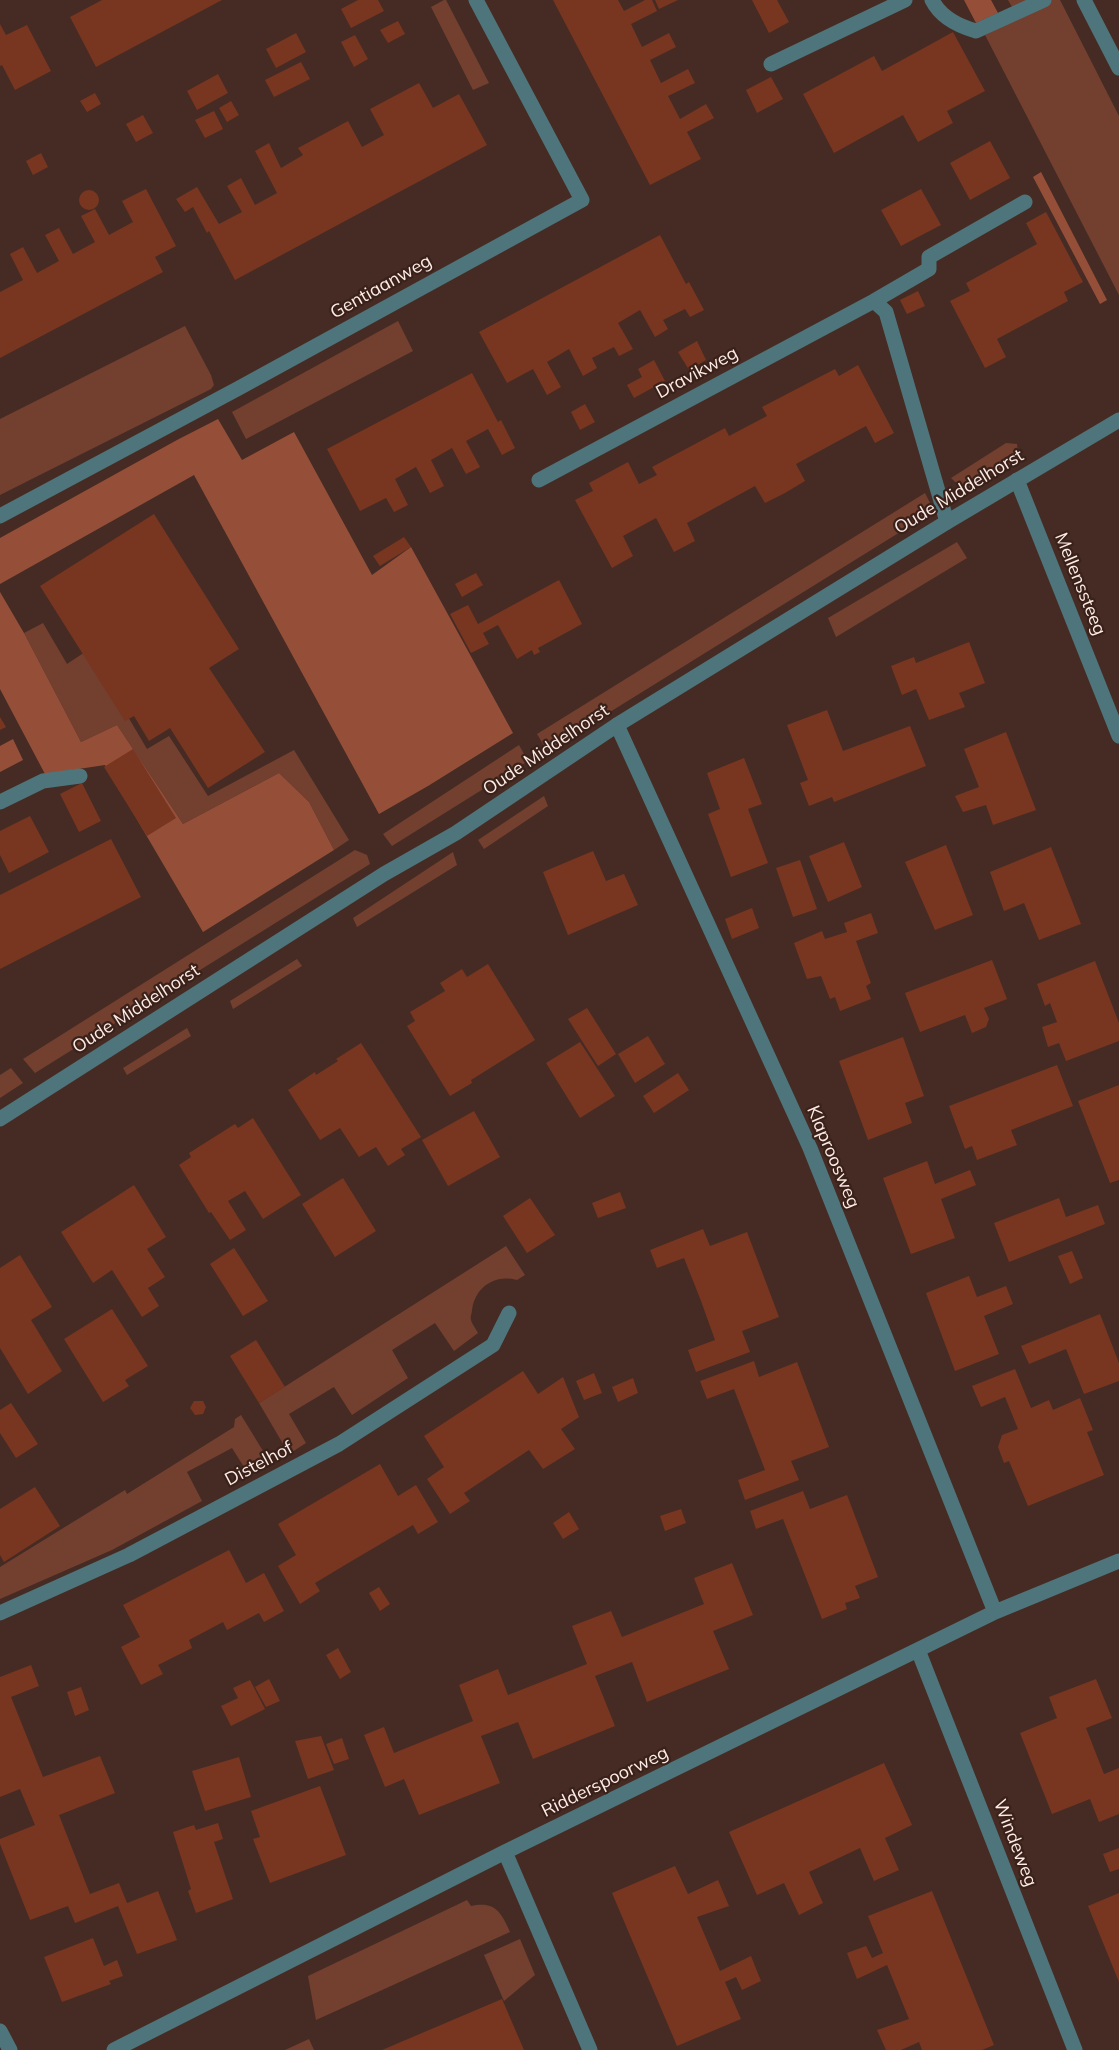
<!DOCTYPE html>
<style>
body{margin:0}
canvas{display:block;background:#452b23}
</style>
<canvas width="1119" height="2050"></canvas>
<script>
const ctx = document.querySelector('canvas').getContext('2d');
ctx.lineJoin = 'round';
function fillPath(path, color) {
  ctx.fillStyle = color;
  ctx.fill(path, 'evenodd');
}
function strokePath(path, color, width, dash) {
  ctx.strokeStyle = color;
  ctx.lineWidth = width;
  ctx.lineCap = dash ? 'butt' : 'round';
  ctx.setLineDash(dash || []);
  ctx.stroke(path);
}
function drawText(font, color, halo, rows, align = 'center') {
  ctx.font = font + ' Mulish,sans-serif';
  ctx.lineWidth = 4.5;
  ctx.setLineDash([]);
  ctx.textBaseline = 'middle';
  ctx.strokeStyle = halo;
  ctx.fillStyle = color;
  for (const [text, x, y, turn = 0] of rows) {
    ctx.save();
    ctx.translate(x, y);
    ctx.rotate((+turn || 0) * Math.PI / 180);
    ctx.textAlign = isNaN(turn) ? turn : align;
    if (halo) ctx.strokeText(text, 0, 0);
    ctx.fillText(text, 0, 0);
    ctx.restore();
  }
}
fillPath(new Path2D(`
 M444,0H446L489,83L473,90L431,7Z
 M1008,0H1060L1119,116V295L985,35L1018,18Z
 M398,321L413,351L246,439L232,412Z
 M185,326L211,375L214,385L211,389L0,495V419Z
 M1006,443L1017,444L1019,461L965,491L951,478Z
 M925,493L934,511L547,751L537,734Z
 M957,542L967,558L836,637L828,618Z
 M43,623L67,664L97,644L127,715L147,749L169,736L208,796L294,750L349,840L334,850L309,802L279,773L183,824L117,725L81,742L24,633Z
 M519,745L528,761L392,846L383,834Z
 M544,796L548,806L484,849L478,840Z
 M355,850L367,855L370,864L35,1073L23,1059Z
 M453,852L457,865L357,927L353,918Z
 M297,959L302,966L233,1009L230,1001Z
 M187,1028L191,1036L127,1075L123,1068Z
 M11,1068L23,1083L0,1098V1075Z
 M506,1246L525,1275L517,1280C495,1274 475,1287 472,1310C472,1313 470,1317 471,1320C472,1324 476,1329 478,1333L454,1351L435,1323L392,1350L408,1378L352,1415L334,1387L289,1414L306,1443L289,1454L259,1403Z
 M241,1415L271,1464L249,1475L232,1448L187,1472L202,1501L112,1550L0,1599V1567L125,1490L127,1494L234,1427L235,1419Z
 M467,1900L471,1906C494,1901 501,1911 510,1932L316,2020L308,1976Z
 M520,1939L535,1975L504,2001L484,1955Z
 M309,2039L314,2050H285Z`), '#733f2f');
fillPath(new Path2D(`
 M964,0H991L998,13L976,23Z
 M1041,172L1107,300L1100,304L1033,177Z
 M218,419L242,460L294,432L372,575L411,547L513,733L428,786L379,814L194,475L0,584V538L177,440Z
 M0,592L24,633L81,742L117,725L183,824L279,773L309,802L334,850L203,932L105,765L45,774L0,689Z
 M13,739L23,760L0,772V746Z`), '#954f39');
fillPath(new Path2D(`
 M102,0H222L96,67L70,17Z
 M358,0H378L384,11L351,28L341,9Z
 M553,0H618L624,11L645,0H652L657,11L631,24L642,47L669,33L676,47L650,60L661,83L688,69L695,83L668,96L680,119L706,104L714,118L687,132L701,159L650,185Z
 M655,0H678L659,9Z
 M752,0H777L789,22L769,33Z
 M398,21L405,34L388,43L380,30Z
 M0,24L6,35L27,25L51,71L15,90L2,65L0,66Z
 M953,32L985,91L947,111L953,123L918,142L903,115L834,153L803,94L874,56L882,71Z
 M296,33L306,52L276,68L266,49Z
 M355,35L368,59L354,67L341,42Z
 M301,62L310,79L274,97L265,80Z
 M218,74L228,93L197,110L187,91Z
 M771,77L783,99L757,113L746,90Z
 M419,83L433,108L459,94L487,145L235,280L209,231L207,233L193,207L185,212L176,199L197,187L219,224L242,212L227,186L241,178L255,205L277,193L255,151L269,143L281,168L303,155L298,148L348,121L362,147L384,135L370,109Z
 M95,93L101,104L87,112L80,101Z
 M231,101L239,115L227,122L219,108Z
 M214,111L223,129L205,138L195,120Z
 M143,115L153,133L136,142L126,124Z
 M990,141L1010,178L970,200L950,163Z
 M41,153L48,167L33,175L26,161Z
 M146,189L176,246L155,257L163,272L0,358V292L23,280L10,254L23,247L37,273L59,261L45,235L59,228L73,254L95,242L81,216L95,209L109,235L133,222L122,201Z
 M921,189L941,225L901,246L881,210Z
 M79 200a10 10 0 1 1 20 0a10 10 0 1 1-20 0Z
 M1046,212L1083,282L1064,292L1068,301L997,339L1006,357L985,368L950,301L970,291L966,283L1037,244L1026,223Z
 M660,235L686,284L689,282L704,310L690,317L685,309L663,320L668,329L655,337L640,310L618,323L633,349L619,356L614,347L592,358L597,368L583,376L569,349L547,362L561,387L547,395L533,369L507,383L479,332Z
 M918,291L925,306L907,314L900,300Z
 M697,341L706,360L689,370L678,352Z
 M654,360L665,381L634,398L627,385L642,377L638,369Z
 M858,365L894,433L875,443L866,426L829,446L796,464L805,481L785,493L765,503L755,486L687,523L695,541L674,552L656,518L623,536L633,556L612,568L575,500L593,491L589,483L628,462L639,484L657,475L652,467L725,428L729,436L767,416L762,407L835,369L839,376Z
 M472,373L498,422L501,420L515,448L502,455L488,429L466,441L480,467L466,474L452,448L431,460L444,486L430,493L416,467L395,479L408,505L394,512L386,498L360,511L327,449Z
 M585,404L595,422L580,430L571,412Z
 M154,514L239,649L209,668L265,752L208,788L170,728L149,741L134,716L125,721L40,586Z
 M404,537L411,547L380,566L373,556Z
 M476,573L483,585L462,597L455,584Z
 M559,580L582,624L538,648L540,652L534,655L532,650L517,659L498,625L483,633L489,644L471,653L450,614L468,605L478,624Z
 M969,642L985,683L959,693L965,707L929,720L916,689L902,695L891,666L914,657L916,663Z
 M827,710L843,751L910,726L926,766L834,802L832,797L809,806L800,783L808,780L787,725Z
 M0,717L6,727L0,730Z
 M1006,732L1036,810L993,825L986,805L963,812L955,796L979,787L964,749Z
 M133,749L176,818L147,836L104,767Z
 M744,758L762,804L748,809L768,863L731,877L708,814L720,809L707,773Z
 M82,783L101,821L79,832L60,794Z
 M30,816L49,852L9,873L0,855V831Z
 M111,839L141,897L0,969V895Z
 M844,842L862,887L828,902L809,856Z
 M946,845L973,915L935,930L905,862Z
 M1051,847L1081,924L1039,940L1024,903L1004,911L990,872Z
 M593,851L606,881L624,874L638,905L568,935L543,872Z
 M800,860L817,909L793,917L776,868Z
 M752,908L759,928L732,939L725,919Z
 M871,913L878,933L856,941L871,983L866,986L871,999L840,1011L835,997L830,999L821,976L807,979L794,943L822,931L825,939L847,932L844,923Z
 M992,960L1007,999L984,1008L989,1019L986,1027L972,1033L965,1015L920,1032L905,993Z
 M1095,961L1119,1023V1041L1066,1061L1059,1043L1048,1047L1042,1027L1057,1022L1050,1003L1045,1006L1037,984Z
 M488,964L535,1040L471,1080L472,1083L450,1096L407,1026L415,1021L410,1012L445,991L440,983L462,969L467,977Z
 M587,1008L616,1054L598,1066L568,1019Z
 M648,1036L665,1064L635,1083L618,1054Z
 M903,1037L924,1096L905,1103L912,1123L868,1140L839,1061Z
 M580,1042L615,1096L580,1118L546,1063Z
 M361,1043L421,1137L401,1149L405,1155L388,1166L376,1147L359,1157L340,1128L320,1140L288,1090L315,1072L316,1075L338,1061L336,1059Z
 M1057,1065L1073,1106L1011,1130L1017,1145L977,1160L972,1146L965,1149L949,1106Z
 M678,1073L689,1090L654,1113L643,1096Z
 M1119,1085V1180L1110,1183L1078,1101Z
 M474,1111L500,1157L448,1186L422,1140Z
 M253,1118L301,1195L263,1219L245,1191L228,1201L246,1230L230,1240L211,1212L209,1213L179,1165L191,1157L189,1153L235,1124L238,1128Z
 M927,1161L935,1184L970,1170L976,1185L941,1199L955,1238L911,1254L883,1178Z
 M343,1178L376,1231L335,1257L302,1204Z
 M134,1185L166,1237L147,1249L165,1277L148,1288L159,1306L142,1317L112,1270L93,1283L61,1232Z
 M620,1192L626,1208L598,1218L592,1203Z
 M530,1198L555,1235L527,1253L503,1216Z
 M1059,1198L1066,1217L1098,1205L1105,1224L1009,1262L994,1223Z
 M703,1229L710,1246L747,1232L779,1317L742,1331L750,1352L696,1372L688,1350L715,1340L701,1301L684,1258L657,1268L650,1250Z
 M234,1248L268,1301L243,1316L210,1264Z
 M1072,1251L1083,1278L1070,1284L1058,1256Z
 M20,1255L52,1307L31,1320L62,1371L28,1394L0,1348V1268Z
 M969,1276L977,1297L1006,1286L1013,1304L984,1316L999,1354L955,1371L926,1293Z
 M112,1309L148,1366L125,1380L129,1386L103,1402L64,1339Z
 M1100,1314L1119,1363V1381L1084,1394L1066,1349L1029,1364L1021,1346Z
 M256,1340L285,1387L259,1403L230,1356Z
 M754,1361L759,1377L797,1362L829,1447L791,1461L799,1480L745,1500L738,1480L765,1470L734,1389L707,1399L700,1381Z
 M1015,1369L1031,1408L1049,1400L1053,1410L1080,1398L1093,1430L1087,1432L1104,1475L1028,1506L1009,1461L1004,1463L998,1447L1002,1435L1018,1429L1005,1397L981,1407L972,1386Z
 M523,1371L538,1394L563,1377L579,1417L561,1429L575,1449L543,1469L529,1450L464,1493L470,1501L450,1514L427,1479L444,1467L424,1436Z
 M594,1373L602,1393L584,1400L576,1381Z
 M633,1378L638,1393L618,1402L612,1387Z
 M194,1401H203L206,1407L203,1414L195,1415L190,1408Z
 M11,1403L38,1444L16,1458L0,1433V1410Z
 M380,1464L398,1496L416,1485L438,1522L418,1534L413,1525L350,1562L315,1583L320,1591L300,1604L278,1566L296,1555L278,1524Z
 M35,1487L60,1526L4,1562L0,1555V1509Z
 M803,1491L810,1509L847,1495L878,1577L855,1586L860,1598L845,1603L847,1609L822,1619L783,1519L756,1529L750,1511Z
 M681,1509L686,1523L665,1531L660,1516Z
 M569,1512L579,1529L563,1539L553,1523Z
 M229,1550L246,1583L264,1573L284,1611L264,1622L259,1613L227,1630L223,1622L189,1640L192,1648L158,1665L163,1674L141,1685L121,1647L140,1637L123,1605Z
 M732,1563L753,1615L713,1631L729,1669L647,1702L632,1662L595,1676L615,1726L533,1759L518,1722L481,1736L500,1783L419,1815L404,1779L385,1787L364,1735L384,1727L394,1753L473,1721L459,1685L498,1669L508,1695L587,1664L572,1626L611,1611L622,1637L704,1604L694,1578Z
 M379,1587L390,1604L380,1611L369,1593Z
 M338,1648L351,1672L340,1679L326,1655Z
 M31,1665L39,1686L11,1697L43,1777L100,1756L115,1793L59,1815L90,1894L119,1883L127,1903L158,1891L177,1940L137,1954L118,1906L75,1923L68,1906L30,1920L0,1844V1839L35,1825L20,1789L0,1797V1677Z
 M269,1679L280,1701L266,1707L255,1687Z
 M1096,1679L1112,1718L1086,1728L1104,1774L1119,1768V1814L1099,1822L1090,1799L1052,1814L1020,1733L1057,1718L1049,1697Z
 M250,1680L265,1709L231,1726L221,1706L238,1698L233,1688Z
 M81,1687L89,1710L75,1716L67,1692Z
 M321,1736L334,1770L308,1779L295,1741Z
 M342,1738L349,1759L334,1764L326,1744Z
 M239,1757L251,1797L205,1811L192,1771Z
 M884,1763L912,1825L885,1838L899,1870L874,1881L860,1848L809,1872L823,1903L799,1915L784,1883L757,1895L729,1832Z
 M320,1786L346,1855L270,1883L253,1839L260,1837L251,1811Z
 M218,1823L223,1839L214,1842L233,1899L196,1913L188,1891L191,1889L173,1832L194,1825L196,1830Z
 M1119,1848V1869L1110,1872L1103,1854Z
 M675,1866L688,1894L718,1880L729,1906L697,1917L720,1971L751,1956L761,1981L742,1990L736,1977L725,1982L741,2019L677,2046L612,1893Z
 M932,1891L994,2045L982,2050H922L919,2042L901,2050H886L877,2030L909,2019L887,1965L857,1979L847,1953L866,1946L872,1958L883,1953L868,1916Z
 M1119,1893V1982L1088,1906Z
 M93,1938L104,1966L117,1960L123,1976L109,1981L111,1984L62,2002L44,1957Z
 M502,1999L524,2050H382Z`), '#783520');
strokePath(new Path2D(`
 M932,0C941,18 958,26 976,31L1044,0
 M1084,0L1119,68
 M771,64L905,0
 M874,301L929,269V257L1025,202
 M539,480L874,301L886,312L947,522
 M1017,480L1119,736
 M0,516L239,388L582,200L476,0
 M617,725L810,1148L995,1612
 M0,802L43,781L80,776
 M0,1613L129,1555L339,1444L493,1345L509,1313
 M918,1650L1075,2050
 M505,1852L590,2050
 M0,2031L10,2050
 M114,2050L505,1852L995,1612L1119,1561`), '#4e757b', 15);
strokePath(new Path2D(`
 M0,1119L384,874L456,833L617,725L947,522L1119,420`), '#4e757b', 15);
drawText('18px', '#fdece6', '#3a2119', [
 ["Gentiaanweg",381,287,-29],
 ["Dravikweg",697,373,-28],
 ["Oude Middelhorst",959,492,-31],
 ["Mellenssteeg",1080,584,68],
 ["Oude Middelhorst",546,750,-34],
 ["Oude Middelhorst",136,1009,-33],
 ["Klaproosweg",833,1157,67],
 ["Distelhof",259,1464,-28],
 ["Ridderspoorweg",605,1782,-26],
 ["Windeweg",1015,1843,69]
]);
</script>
